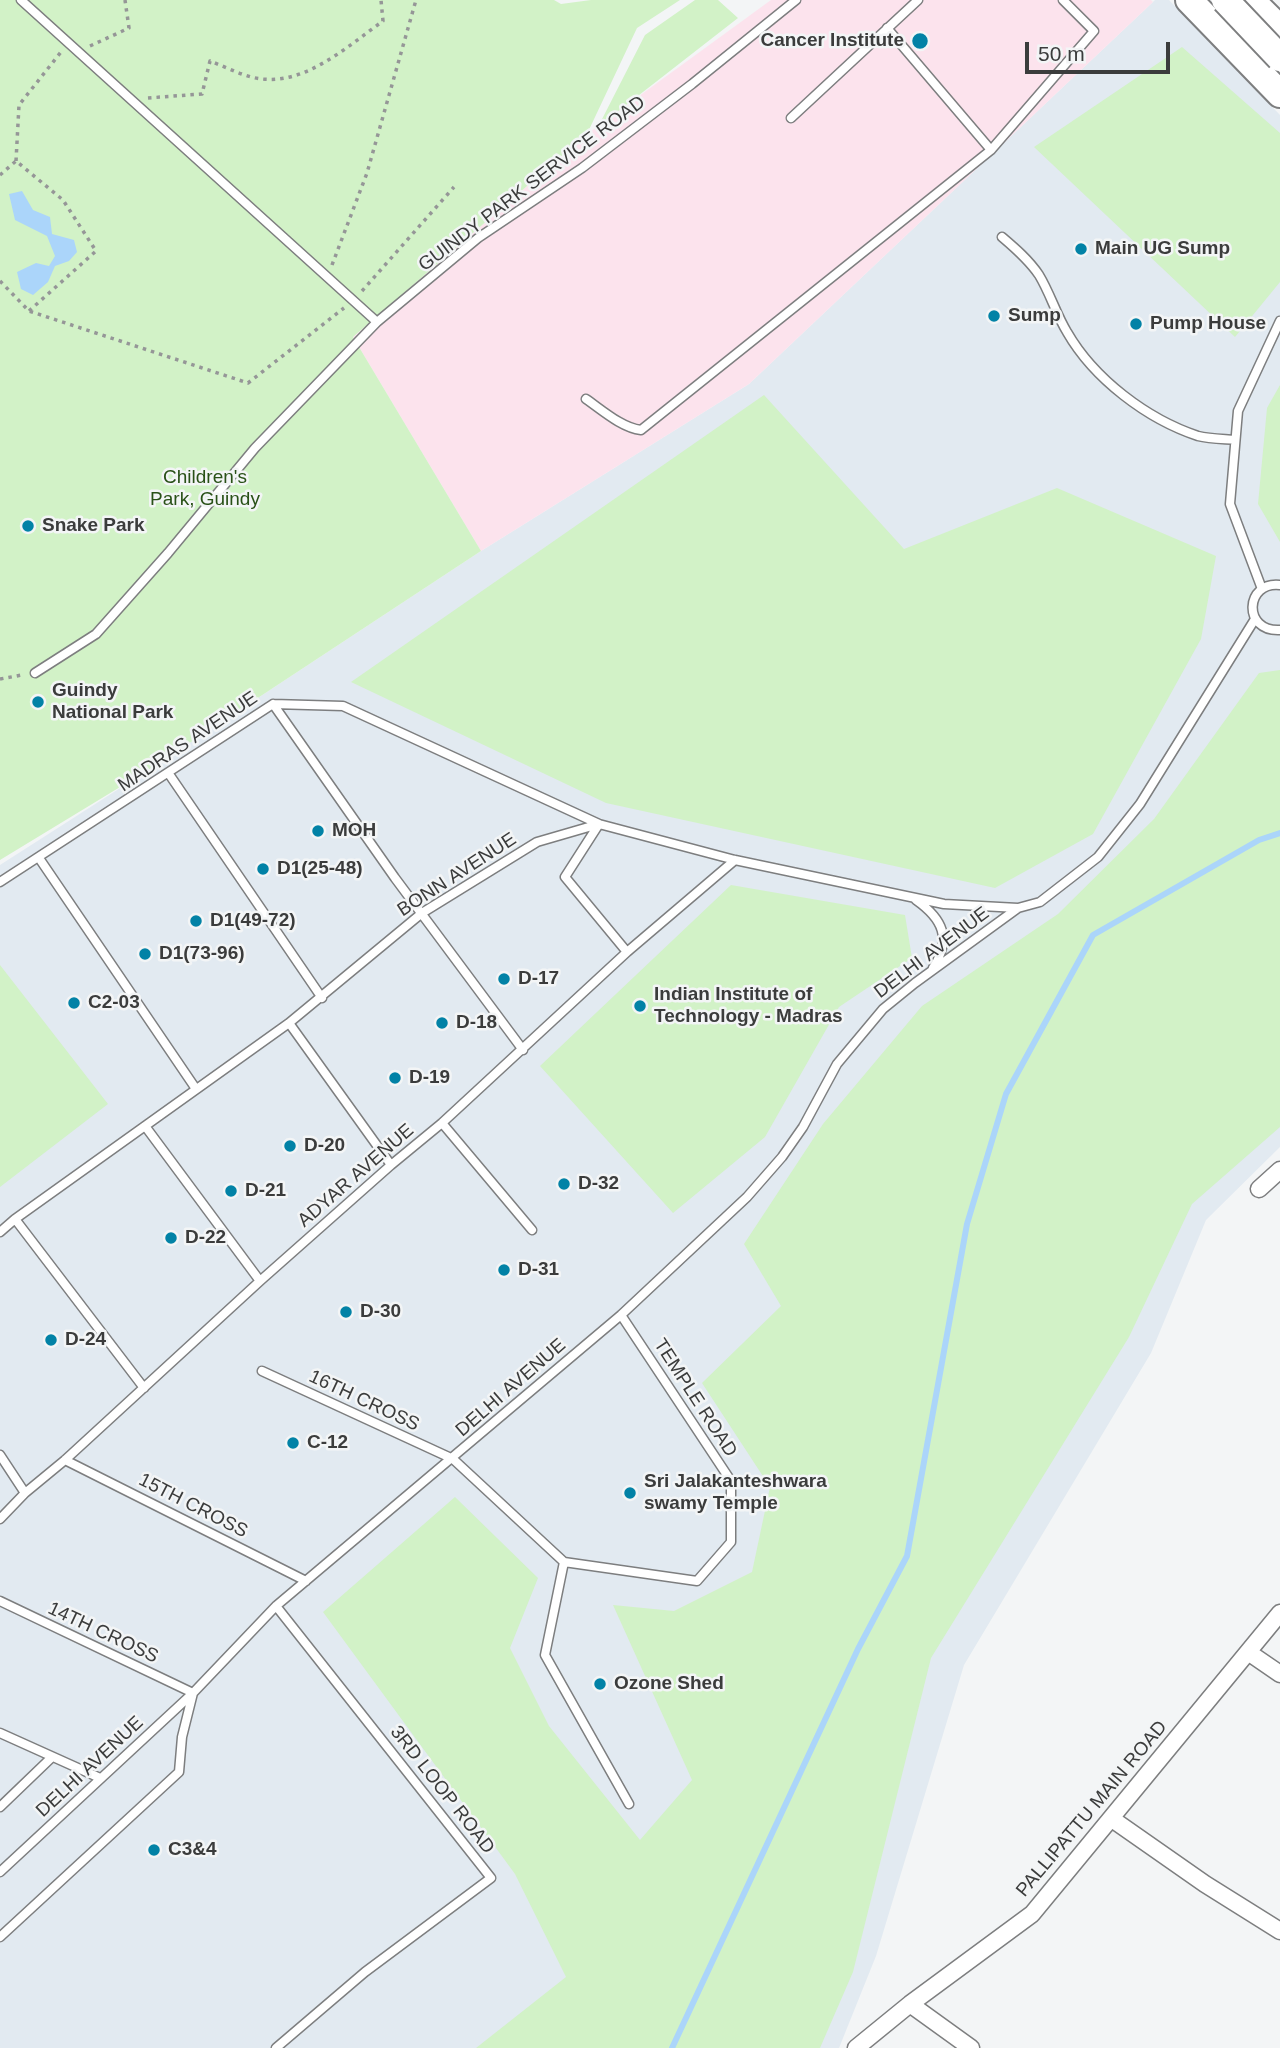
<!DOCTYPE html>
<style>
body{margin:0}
#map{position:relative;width:1280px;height:2048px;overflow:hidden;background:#f3f5f6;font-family:Helvetica,sans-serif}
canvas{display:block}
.scale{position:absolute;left:1025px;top:42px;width:145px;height:32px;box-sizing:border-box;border:4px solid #3b3c3c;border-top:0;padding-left:9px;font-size:21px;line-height:24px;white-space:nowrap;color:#3b3c3c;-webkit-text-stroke:5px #f3f5f6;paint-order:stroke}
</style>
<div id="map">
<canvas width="1280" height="2048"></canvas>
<div class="scale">50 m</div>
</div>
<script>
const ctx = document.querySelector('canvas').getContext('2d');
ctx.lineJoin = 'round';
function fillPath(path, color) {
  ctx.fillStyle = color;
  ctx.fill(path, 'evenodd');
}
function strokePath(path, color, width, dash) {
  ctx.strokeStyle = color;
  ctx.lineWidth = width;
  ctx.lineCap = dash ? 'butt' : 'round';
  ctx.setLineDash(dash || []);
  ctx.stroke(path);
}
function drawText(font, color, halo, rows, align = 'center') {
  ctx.font = font + ' Helvetica,sans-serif';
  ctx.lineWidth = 5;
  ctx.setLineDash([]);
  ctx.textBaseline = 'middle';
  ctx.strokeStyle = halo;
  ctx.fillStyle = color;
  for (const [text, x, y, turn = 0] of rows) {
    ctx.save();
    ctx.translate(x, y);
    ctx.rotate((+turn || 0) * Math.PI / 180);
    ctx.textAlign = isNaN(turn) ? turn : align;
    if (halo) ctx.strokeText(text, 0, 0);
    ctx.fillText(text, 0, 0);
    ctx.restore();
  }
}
fillPath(new Path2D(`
 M1155,0H1169L1280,115V1147L1206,1220L1151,1353L964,1665L876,1956L839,2048H0V865L153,767L481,551L749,384Z`), '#e2eaf1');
fillPath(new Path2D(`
 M771,0H1151L1153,2L749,384L481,551L353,337L587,134Z`), '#fce3ed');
fillPath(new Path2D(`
 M0,0H554L561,4L591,0H680L637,28L587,134L353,337L481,551L153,767L0,860Z
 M695,0H718L738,18L598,127L645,35Z
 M1182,47L1280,133V282L1235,337L1034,147Z
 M1280,385V542L1258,504L1267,408Z
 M764,395L904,549L1057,488L1216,556L1201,639L1093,834L995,888L606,803L351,682Z
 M1280,670V1127L1192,1204L1129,1337L931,1658L853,1972L820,2048H476L566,1977L515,1874L323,1612L455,1497L538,1578L510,1648L549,1726L640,1840L692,1780L613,1605L674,1611L752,1572L770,1487L702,1383L781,1306L744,1244L823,1124L922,1006L1058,914L1154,819L1259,673Z
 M731,885L905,915L912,958L839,1007L765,1137L673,1213L540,1066Z
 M0,965L108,1104L0,1187Z`), '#d2f2c7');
fillPath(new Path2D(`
 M22,191L33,210L50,217L52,234L74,240L77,252L69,261L55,266L48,282L33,295L21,289L17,272L36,263L49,266L55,256L47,236L15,220L9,194Z`), '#abd5fa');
strokePath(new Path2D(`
 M672,2048L858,1649L907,1556L967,1224L1006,1094L1093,935L1259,840L1280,833`), '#abd5fa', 6);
const service = new Path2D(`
 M21,0L377,322
 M887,28L991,150L1094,31L1063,0
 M791,118L918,0
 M1002,237C1015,248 1029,260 1039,275C1050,293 1056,314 1067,332C1094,379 1147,419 1198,436C1210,439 1224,439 1235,440
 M586,399C602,410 622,428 641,430L991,150
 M1280,585C1245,581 1242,632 1280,630
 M1262,589L1230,504L1238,411L1280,321
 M35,673L96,634L168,553L255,448L377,322L478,238L582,168L692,84L796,0
 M273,704L395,878L523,1050
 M169,774L322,998
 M39,858L196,1089
 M0,882L273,704L343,706L599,824L565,877L627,952
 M916,900C943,919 952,939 933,968
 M289,1023L391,1165
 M442,1123L532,1230
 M145,1126L260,1281
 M15,1219L144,1388
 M0,1232L15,1219L289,1023L422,913L537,842L599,824L735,860L944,904L1018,908
 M262,1371L453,1459L564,1562L697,1581L731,1542V1481L621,1315
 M0,1455L25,1493
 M65,1460L306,1581
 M0,1519L25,1493L65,1460L260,1281L391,1165L442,1123L627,952L735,860
 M564,1562L545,1655L629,1804
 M0,1601L193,1693L182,1737L179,1772L0,1937
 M0,1733L100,1778
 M0,1807L51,1758
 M0,1872L193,1693L276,1606L621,1315L747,1197L782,1157L803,1127L837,1064L883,1009L915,983L1018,908L1040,902L1098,857L1140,804L1255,619
 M276,2048L365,1972L491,1878L276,1606`);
const minor = new Path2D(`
 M1259,1189L1280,1170
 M1248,1652L1280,1674
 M1112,1819L1205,1884L1280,1931
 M910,2004L971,2048
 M856,2048L910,2004L1032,1914L1280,1613`);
const primary = new Path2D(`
 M1189,0L1280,94
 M1251,0L1280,29`);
strokePath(service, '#7d7e7f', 11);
strokePath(minor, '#7d7e7f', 19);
strokePath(primary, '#7d7e7f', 30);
strokePath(new Path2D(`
 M90,46L129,28L125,0
 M148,98L202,94L210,61C223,66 237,73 251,77C301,90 345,48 383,21L381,0
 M16,161L19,105L61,52
 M0,175L16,161L63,200L96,251L29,311
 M332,265L367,173L416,0
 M0,281L29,311L248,383L344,308
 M362,291L454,187
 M0,679L22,675`), '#959697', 3.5, [3.5, 5]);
strokePath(service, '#fff', 8);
strokePath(minor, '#fff', 16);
strokePath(primary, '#fff', 26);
const primaryBridge = new Path2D(`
 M1225,0L1280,58`);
strokePath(primaryBridge, '#7d7e7f', 30, []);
strokePath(primaryBridge, '#fff', 26);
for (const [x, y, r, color] of [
 [920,41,9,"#0282a6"],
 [1081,249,7,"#0282a6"],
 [994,316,7,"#0282a6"],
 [1136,324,7,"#0282a6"],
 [28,526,7,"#0282a6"],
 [38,702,7,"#0282a6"],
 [318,831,7,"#0282a6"],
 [263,869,7,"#0282a6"],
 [196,921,7,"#0282a6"],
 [145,954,7,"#0282a6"],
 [504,979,7,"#0282a6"],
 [74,1003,7,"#0282a6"],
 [640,1006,7,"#0282a6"],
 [442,1023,7,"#0282a6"],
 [395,1078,7,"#0282a6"],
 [290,1146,7,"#0282a6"],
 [564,1184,7,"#0282a6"],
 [231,1191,7,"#0282a6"],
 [171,1238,7,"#0282a6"],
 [504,1270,7,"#0282a6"],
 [346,1312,7,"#0282a6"],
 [51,1340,7,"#0282a6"],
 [293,1443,7,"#0282a6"],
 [630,1493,7,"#0282a6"],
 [600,1684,7,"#0282a6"],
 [154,1850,7,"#0282a6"]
]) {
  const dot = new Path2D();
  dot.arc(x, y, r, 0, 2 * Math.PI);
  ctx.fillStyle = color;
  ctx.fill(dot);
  strokePath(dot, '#f3f5f6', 2.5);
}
drawText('bold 19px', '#3b3c3c', '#f3f5f6', [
 ["Cancer Institute",904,41,"right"],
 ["Main UG Sump",1095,249],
 ["Sump",1008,316],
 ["Pump House",1150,324],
 ["Snake Park",42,526],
 ["Guindy",52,691],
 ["National Park",52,713],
 ["MOH",332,831],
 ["D1(25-48)",277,869],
 ["D1(49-72)",210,921],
 ["D1(73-96)",159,954],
 ["D-17",518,979],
 ["Indian Institute of",654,995],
 ["Technology - Madras",654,1017],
 ["C2-03",88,1003],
 ["D-18",456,1023],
 ["D-19",409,1078],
 ["D-20",304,1146],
 ["D-32",578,1184],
 ["D-21",245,1191],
 ["D-22",185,1238],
 ["D-31",518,1270],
 ["D-30",360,1312],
 ["D-24",65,1340],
 ["C-12",307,1443],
 ["Sri Jalakanteshwara",644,1482],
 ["swamy Temple",644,1504],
 ["Ozone Shed",614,1684],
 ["C3&4",168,1850]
], 'left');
drawText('19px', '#3b3c3c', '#f3f5f6', [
 ["GUINDY PARK SERVICE ROAD",532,184,-37],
 ["MADRAS AVENUE",188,742,-34],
 ["BONN AVENUE",457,875,-33],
 ["DELHI AVENUE",932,953,-37],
 ["ADYAR AVENUE",356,1176,-41],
 ["DELHI AVENUE",511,1388,-41],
 ["TEMPLE ROAD",695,1398,57],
 ["16TH CROSS",364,1401,25],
 ["15TH CROSS",193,1506,27],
 ["14TH CROSS",103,1633,25],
 ["DELHI AVENUE",90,1767,-43],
 ["3RD LOOP ROAD",442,1790,52],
 ["PALLIPATTU MAIN ROAD",1092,1809,-50]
]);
drawText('19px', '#295117', '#f3f5f6', [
 ["Children's",205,478],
 ["Park, Guindy",205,500]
]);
</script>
